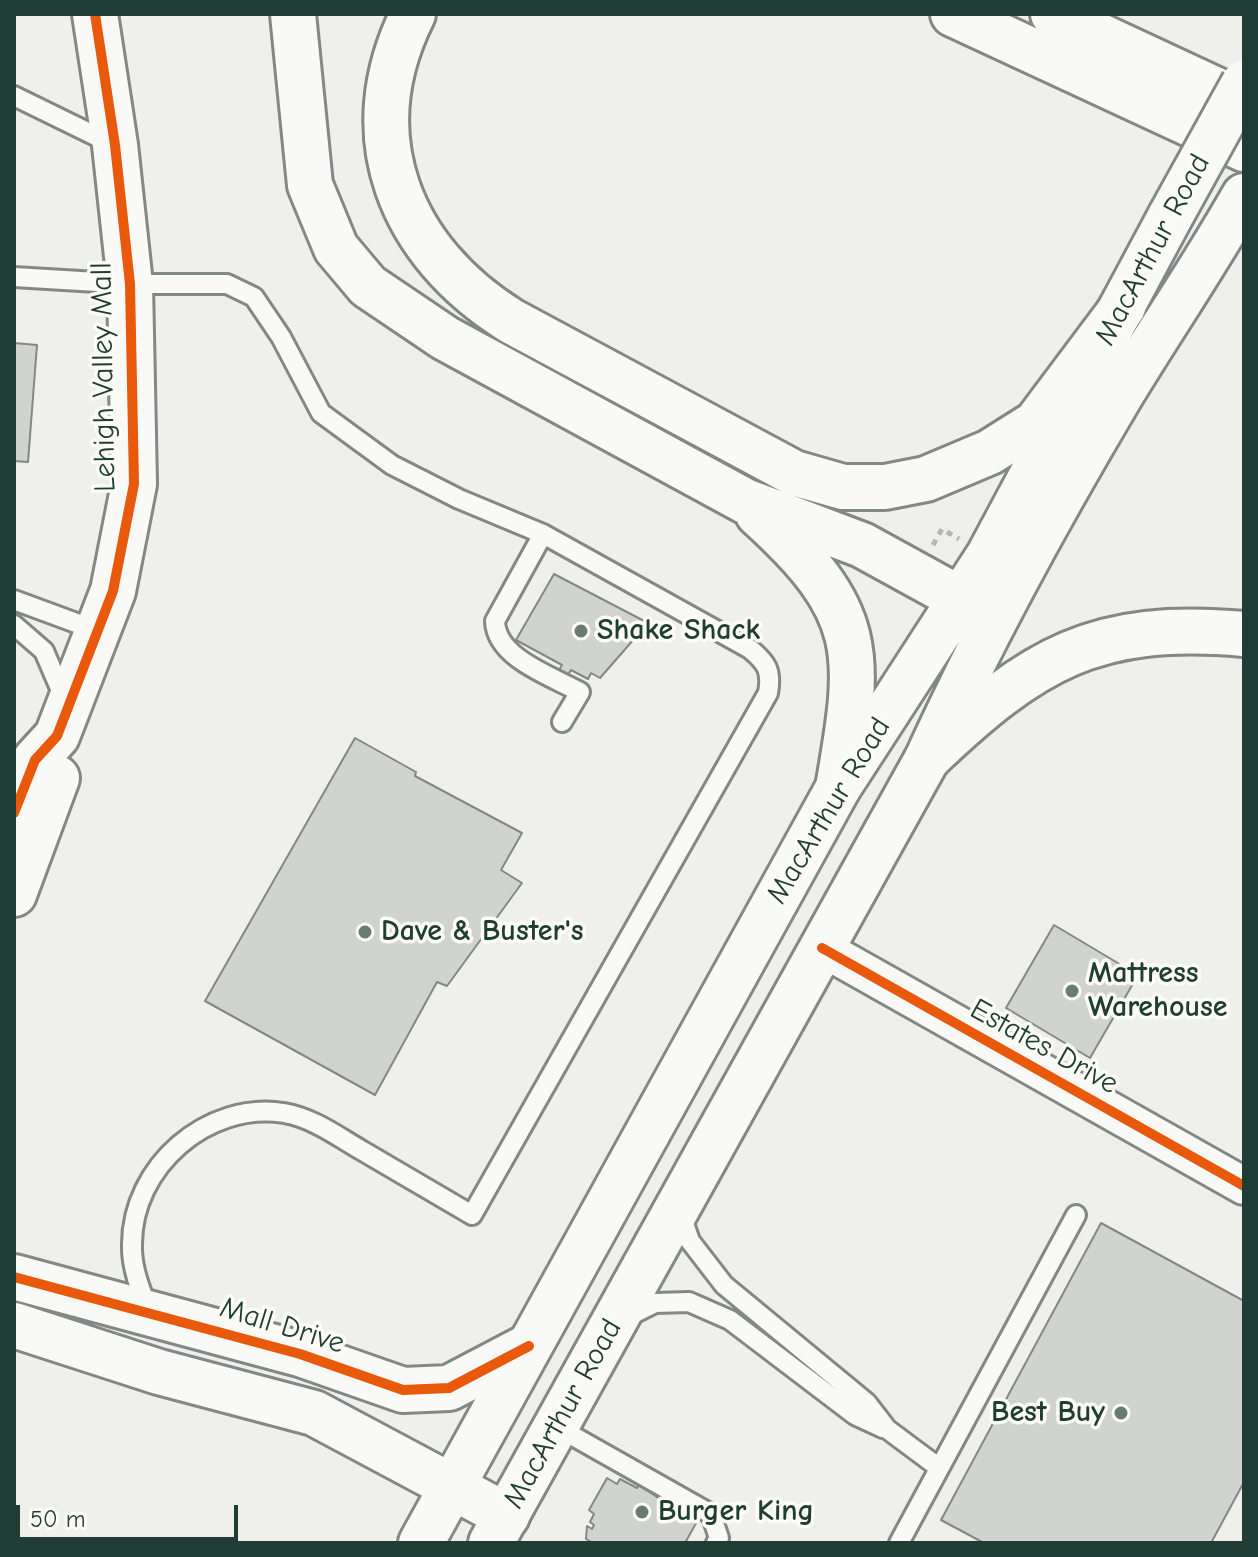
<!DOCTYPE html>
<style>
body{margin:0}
#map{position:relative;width:1258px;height:1557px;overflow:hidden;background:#eff0ec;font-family:"Comic Neue",sans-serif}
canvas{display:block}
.frame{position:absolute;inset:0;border:16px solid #1f3d34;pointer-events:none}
.scale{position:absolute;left:16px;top:1505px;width:222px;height:36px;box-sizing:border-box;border:4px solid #1f3d34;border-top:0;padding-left:10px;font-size:24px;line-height:28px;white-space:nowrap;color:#1f3d34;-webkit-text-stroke:6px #fdfcf7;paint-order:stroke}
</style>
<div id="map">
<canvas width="1258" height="1557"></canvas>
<div class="frame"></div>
<div class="scale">50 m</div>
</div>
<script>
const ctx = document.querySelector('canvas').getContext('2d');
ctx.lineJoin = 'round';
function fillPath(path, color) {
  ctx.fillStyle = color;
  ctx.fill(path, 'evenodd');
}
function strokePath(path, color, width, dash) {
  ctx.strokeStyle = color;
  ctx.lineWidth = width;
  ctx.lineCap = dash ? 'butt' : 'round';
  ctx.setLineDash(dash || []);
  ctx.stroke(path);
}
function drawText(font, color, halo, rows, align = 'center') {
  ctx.font = font + ' "Comic Neue",sans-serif';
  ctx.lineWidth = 7;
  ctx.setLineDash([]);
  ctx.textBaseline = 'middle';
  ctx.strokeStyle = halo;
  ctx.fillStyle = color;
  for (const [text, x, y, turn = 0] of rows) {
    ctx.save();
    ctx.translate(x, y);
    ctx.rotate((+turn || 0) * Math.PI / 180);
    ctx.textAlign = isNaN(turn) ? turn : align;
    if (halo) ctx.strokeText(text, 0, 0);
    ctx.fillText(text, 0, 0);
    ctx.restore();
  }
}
const building = new Path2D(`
 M14,343L37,345L28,462L14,461Z
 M554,574L648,623L600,678L591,673L588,679L571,670L568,675L559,670L562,665L516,640Z
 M355,738L416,772L415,776L522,833L501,870L522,883L447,986L437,982L375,1095L205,1001Z
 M1054,925L1138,975L1090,1058L1006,1008Z
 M1101,1223L1244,1301V1482L1211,1543H984L941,1520Z
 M607,1478L617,1484L620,1479L637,1488L639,1484L665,1503L668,1498L700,1516L685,1543H593L586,1539L587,1526L592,1529L594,1525L590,1522L594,1514L589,1510Z`);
fillPath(building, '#d1d3d0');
strokePath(building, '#828885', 2);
const service = new Path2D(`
 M14,96L112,144
 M14,277L130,284H227L254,297L281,337L321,413L392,465L459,499L543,534L750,649C767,663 772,671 768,693L472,1215C435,1193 398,1172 361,1150C337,1136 313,1118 284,1113C207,1101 132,1167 132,1244C131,1266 140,1289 148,1309
 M543,534L495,621C496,658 551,676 580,692L562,722
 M14,600L98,631
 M14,625L44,651L65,700
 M680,1212L690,1241L724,1285L867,1403L887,1429L938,1467
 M627,1317L655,1303L689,1302L730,1320L855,1415L883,1428
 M557,1427L711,1514L719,1538L716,1543
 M899,1543L1076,1215`);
const minor = new Path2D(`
 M822,948L1244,1186`);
const tertiary = new Path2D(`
 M14,813L35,760L57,736L113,591L134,484L130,284L115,145L95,14
 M14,894L57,778
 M14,1277L300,1354L403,1390L449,1388L529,1346
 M14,1325L159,1372L314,1413L507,1516`);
const trunk = new Path2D(`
 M421,1543L838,788L989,555L1171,215
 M491,1543L927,759C984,634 1049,516 1119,398C1160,330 1205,265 1244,196`);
const motorway = new Path2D(`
 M293,14L310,185L336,248L368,286L445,338L745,501L862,545L995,618
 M413,14C352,136 400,252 511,321L794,473L843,487H885L926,479L990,452L1036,423L1123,307
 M953,14L1244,149
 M1053,14L1244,103
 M758,514C866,612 862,651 838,788
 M927,759C1033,658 1095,621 1244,634`);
strokePath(service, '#828885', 24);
strokePath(minor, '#828885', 42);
strokePath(tertiary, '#828885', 50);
strokePath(trunk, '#828885', 50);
strokePath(motorway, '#828885', 50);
strokePath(new Path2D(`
 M933,545L942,529L959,539`), '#b3b6b4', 5, [6, 6]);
strokePath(service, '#f9f9f7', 18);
strokePath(minor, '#f9f9f7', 36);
strokePath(tertiary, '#f9f9f7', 44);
strokePath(trunk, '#f9f9f7', 44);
strokePath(motorway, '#f9f9f7', 44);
const trunkBridge = new Path2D(`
 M1171,215L1244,83`);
strokePath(trunkBridge, '#828885', 50, []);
strokePath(trunkBridge, '#f9f9f7', 44);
strokePath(new Path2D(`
 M14,813L35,760L57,736L113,591L134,484L130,284L115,145L95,14
 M822,948L1244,1186
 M14,1277L300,1354L403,1390L449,1388L529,1346`), '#e8590c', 10);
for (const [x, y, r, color] of [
 [581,631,8,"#687c74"],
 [365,932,8,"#687c74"],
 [1072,991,8,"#687c74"],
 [1121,1413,8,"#687c74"],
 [642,1512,8,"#687c74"]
]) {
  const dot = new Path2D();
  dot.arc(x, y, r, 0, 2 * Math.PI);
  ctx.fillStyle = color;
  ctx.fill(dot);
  strokePath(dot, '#fdfcf7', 3);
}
drawText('30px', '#1f3d34', '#fdfcf7', [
 ["MacArthur Road",1153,250,-62],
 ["Lehigh Valley Mall",104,377,-91],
 ["MacArthur Road",829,811,-59],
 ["Estates Drive",1044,1047,29],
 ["Mall Drive",282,1326,17],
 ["MacArthur Road",563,1414,-61]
]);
drawText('bold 30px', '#1f3d34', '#fdfcf7', [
 ["Shake Shack",597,631],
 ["Dave & Buster's",381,932],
 ["Mattress",1088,974],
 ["Warehouse",1088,1008],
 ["Best Buy",1105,1413,"right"],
 ["Burger King",658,1512]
], 'left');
</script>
